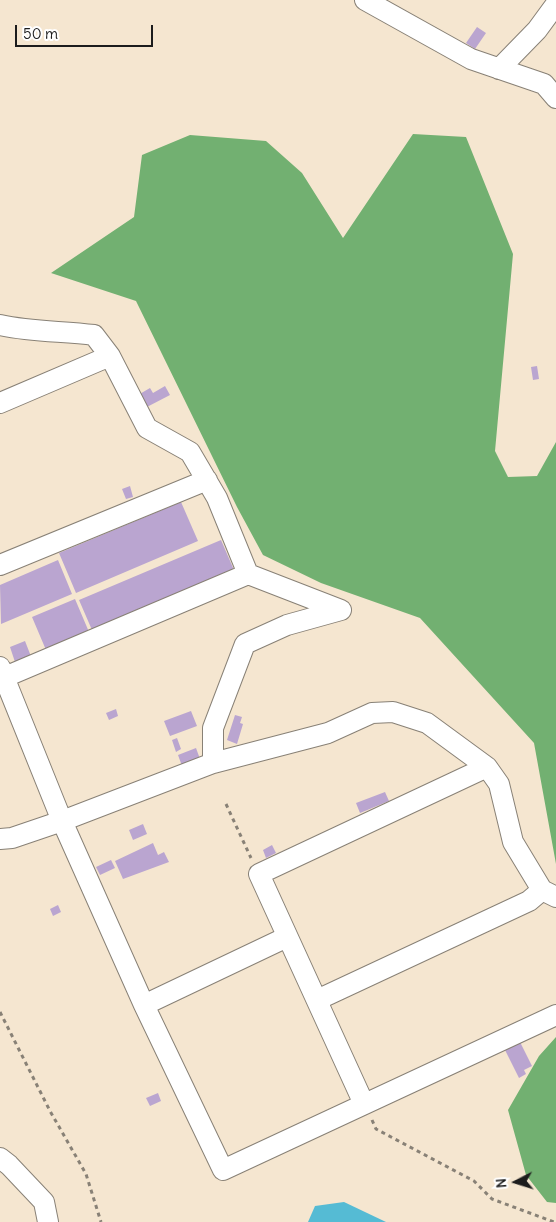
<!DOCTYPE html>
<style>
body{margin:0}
#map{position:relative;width:556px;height:1222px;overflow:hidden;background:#f5e6d0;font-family:Delius,sans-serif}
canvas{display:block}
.north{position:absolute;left:491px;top:1157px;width:50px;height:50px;-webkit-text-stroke:4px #fff;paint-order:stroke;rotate:265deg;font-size:14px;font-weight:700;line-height:20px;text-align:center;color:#1c1c1c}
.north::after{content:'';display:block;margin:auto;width:18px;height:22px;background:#1c1c1c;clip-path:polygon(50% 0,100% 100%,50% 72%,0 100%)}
.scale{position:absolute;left:15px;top:25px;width:138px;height:22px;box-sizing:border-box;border:2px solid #1c1c1c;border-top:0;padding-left:6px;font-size:15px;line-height:18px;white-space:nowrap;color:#1c1c1c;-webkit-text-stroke:4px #fff;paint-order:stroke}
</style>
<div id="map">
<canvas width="556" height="1222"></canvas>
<div class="north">N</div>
<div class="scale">50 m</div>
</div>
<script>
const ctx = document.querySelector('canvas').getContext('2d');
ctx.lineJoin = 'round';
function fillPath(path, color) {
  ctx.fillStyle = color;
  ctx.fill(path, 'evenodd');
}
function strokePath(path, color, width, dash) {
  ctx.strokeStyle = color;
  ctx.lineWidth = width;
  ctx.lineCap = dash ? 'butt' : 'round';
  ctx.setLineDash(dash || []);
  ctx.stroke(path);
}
fillPath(new Path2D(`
 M413,134L466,137L513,254L495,451L508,477L537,476L556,442V864L534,743L420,618L321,583L263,555L237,507L136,301L51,273L134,217L142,155L190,135L266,141L302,173L343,238Z
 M556,1037V1203L547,1202L526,1175L508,1110L539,1056Z`), '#72b071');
fillPath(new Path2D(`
 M344,1202L386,1222H308L315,1206Z`), '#55bbd4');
fillPath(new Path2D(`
 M477,27L486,33L475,49L466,43Z
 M537,366L539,379L533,380L531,367Z
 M165,386L170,395L145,408L138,395L150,388L153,393Z
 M130,486L133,497L126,499L122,489Z
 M181,502L198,541L76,593L59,553Z
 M221,540L234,570L92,630L79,600Z
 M58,560L72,594L1,624L0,585Z
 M75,599L89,632L46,650L32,617Z
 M25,641L32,659L16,665L10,647Z
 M116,709L118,716L109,720L106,713Z
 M191,711L197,726L170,736L164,721Z
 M235,715L242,717L240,723L243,724L237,744L227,740Z
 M177,738L181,749L176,752L172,740Z
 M196,748L200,759L182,766L178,755Z
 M385,792L389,801L360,813L356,803Z
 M143,824L147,834L133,840L129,830Z
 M153,843L158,855L164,852L169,862L123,879L115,861Z
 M272,845L276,853L266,858L263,850Z
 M111,860L115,868L100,875L96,867Z
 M58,905L61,912L53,916L50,909Z
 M520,1042L532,1066L524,1070L526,1074L519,1078L505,1050Z
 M158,1093L161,1101L150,1106L146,1098Z`), '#baa5d0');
const minor = new Path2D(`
 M365,0L471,59L544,84L556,98
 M499,69L537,30L556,4
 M0,325C31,332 62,331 94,335L110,356L147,428L190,452L217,498L248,574
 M0,403L110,356
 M0,565L207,480
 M0,667L62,821L144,1005L223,1170L556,1015
 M0,679L248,574L341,610L287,625L245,644L213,728V763
 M0,839L12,838L62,821L213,763L328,733L372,713L393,712L427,723L487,767L499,784L513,842L542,890L556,897
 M317,1000L529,901L542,890
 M144,1005L287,937
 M364,1104L259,874L487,767
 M0,1158L9,1165L44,1202L48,1222`);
strokePath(minor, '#888176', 22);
strokePath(new Path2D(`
 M226,804L251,858
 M0,1012L50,1111L86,1174L101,1222
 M372,1120L376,1129L474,1181L492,1199L554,1222`), '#888176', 3, [4, 4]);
strokePath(minor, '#fff', 20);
</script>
